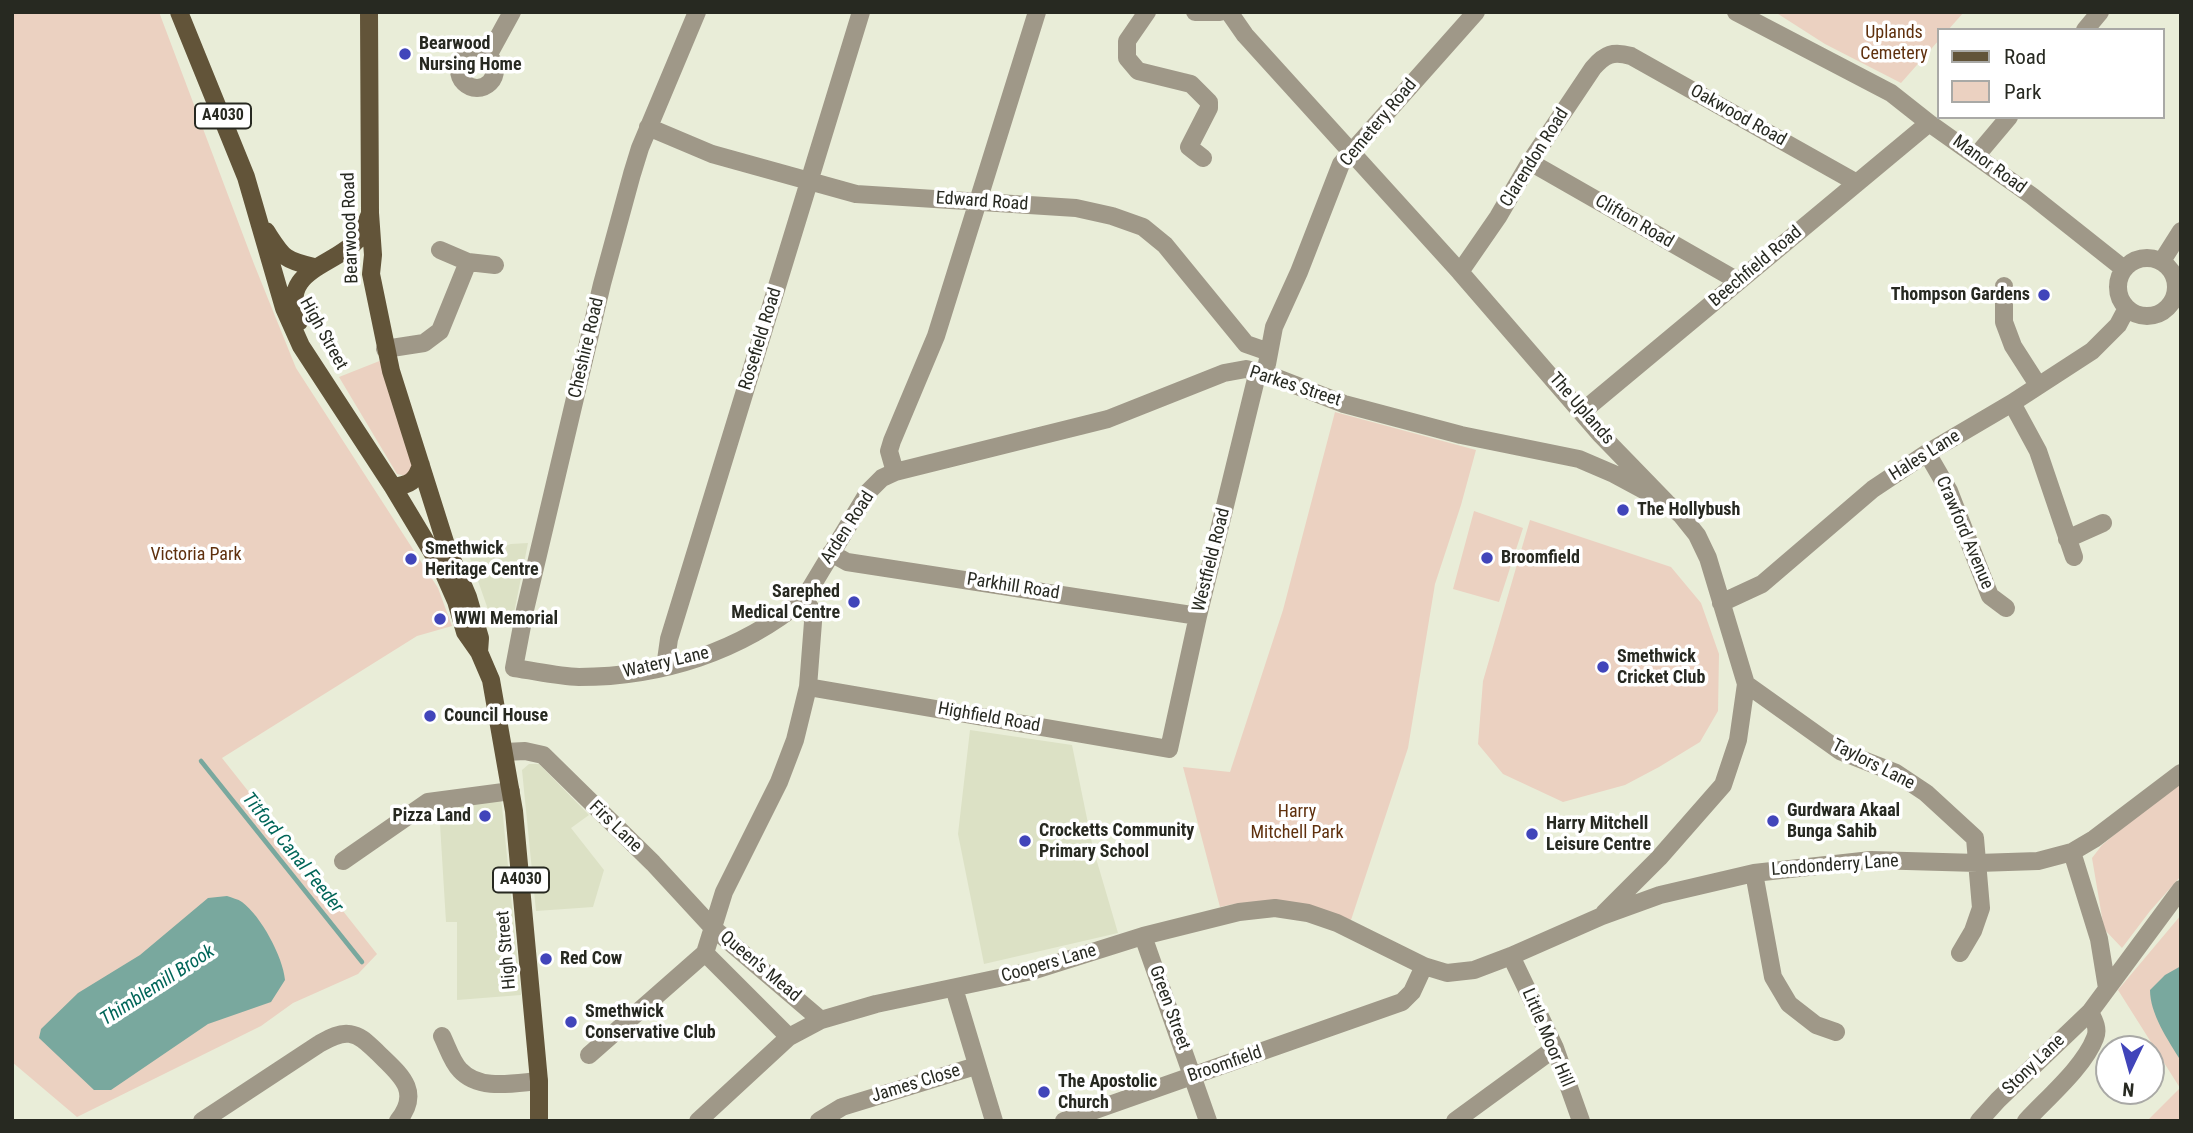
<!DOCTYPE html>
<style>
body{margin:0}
#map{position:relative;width:2193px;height:1133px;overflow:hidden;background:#e9edd8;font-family:"Roboto Condensed",sans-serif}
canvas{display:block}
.frame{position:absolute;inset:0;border:14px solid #272921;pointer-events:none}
.legend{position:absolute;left:1937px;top:28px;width:228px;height:91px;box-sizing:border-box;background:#fff;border:2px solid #a9a9a6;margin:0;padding:9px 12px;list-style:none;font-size:21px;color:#272921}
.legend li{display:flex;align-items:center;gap:14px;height:35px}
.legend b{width:35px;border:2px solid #a9a9a6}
.north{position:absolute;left:2095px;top:1035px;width:70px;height:70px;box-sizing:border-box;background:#fff;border:2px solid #a9a9a6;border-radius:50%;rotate:185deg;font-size:19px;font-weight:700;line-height:28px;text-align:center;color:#272921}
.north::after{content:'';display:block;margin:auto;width:24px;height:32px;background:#4145ba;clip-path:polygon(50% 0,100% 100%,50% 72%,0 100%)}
</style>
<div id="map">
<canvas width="2193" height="1133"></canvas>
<div class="frame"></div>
<ul class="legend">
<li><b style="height:9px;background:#625439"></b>Road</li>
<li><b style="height:19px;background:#ebd1c1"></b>Park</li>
</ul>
<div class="north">N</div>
</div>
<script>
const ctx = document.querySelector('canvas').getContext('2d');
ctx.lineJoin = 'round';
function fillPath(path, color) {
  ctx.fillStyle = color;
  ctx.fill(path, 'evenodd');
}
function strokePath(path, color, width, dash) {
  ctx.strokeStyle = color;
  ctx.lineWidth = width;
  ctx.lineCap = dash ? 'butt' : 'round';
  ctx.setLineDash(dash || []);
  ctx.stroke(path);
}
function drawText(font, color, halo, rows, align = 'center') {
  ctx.font = font + ' "Roboto Condensed",sans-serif';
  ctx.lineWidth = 7;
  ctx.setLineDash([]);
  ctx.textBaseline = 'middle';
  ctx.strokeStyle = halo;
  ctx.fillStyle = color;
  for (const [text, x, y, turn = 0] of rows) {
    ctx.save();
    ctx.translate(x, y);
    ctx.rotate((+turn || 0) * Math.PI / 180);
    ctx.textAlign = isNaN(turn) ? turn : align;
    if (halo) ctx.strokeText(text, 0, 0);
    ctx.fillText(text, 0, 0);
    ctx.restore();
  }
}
fillPath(new Path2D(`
 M528,543L513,618L506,624L492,621L469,555L511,544Z
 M970,730L1072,745L1093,848L1118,933L984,964L958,834Z
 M529,764H539L589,815L571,828L604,870L593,907L536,911L522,770Z
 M501,797L521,995L457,1000V922H446L439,808Z`), '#dce1c5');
fillPath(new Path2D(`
 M12,12H159L254,264L296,368L438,588L452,626L417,636L222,758L377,954L358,974L293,1003L261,1026L77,1117L12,1062Z
 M1775,12H1964L1948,30H1939V40L1901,83L1825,44Z
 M382,360L414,469L406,476L397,474L339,377Z
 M1335,412L1476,450L1461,505L1435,584L1408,748L1351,920C1308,906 1266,896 1220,907L1183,767L1230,772L1283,610Z
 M1474,511L1523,528L1499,602L1453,589Z
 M1530,520L1671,567L1701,603L1719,654L1718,711L1700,742L1659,767L1625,785L1563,802L1503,774L1478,744L1483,681Z
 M2181,782V876L2150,911L2122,948L2104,929L2092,858L2102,845L2173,786Z
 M2181,915V1121H2147L2180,1088L2118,990Z`), '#ebd1c1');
fillPath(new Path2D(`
 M227,896C232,898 238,899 242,902C261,916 283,957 285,980L271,1002L208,1024L111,1090H94L39,1038L41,1029L78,993L140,955L208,898Z
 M2181,966V1061C2168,1040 2150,1014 2150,990L2165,975Z`), '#79a89e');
strokePath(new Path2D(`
 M201,761L362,962`), '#79a89e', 4.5);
strokePath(new Path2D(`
 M1147,12L1127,41V58L1138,71L1191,84L1209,102V108L1189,147L1203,158
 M1195,12H1220
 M1229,12L1245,35L1460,272L1601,435L1667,503L1681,515L1697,535L1708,558L1746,684L1738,740L1723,785L1659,858L1604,913
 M1736,12L1891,93L1929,123L2032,196L2124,269
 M2085,30L2100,12
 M459 70a18 18 0 1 1 36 0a18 18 0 1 1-36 0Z
 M489,54L512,12
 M648,127L712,154L856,194L1076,208L1112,216L1143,227L1165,245L1246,344L1269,352
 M1977,155L2009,117
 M1530,162L1738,281
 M440,250L468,262L495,265
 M2118 287a29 29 0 1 1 58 0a29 29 0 1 1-58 0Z
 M2162,261L2181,231
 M1460,272L1498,217L1530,162L1593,68C1605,54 1613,51 1631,56L1857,183
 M2004,286V322L2013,346L2038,385
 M385,349L424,343L440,331L468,262
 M1267,364L1274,327L1299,272L1341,164L1476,12
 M2012,403L2038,451L2074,557
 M1583,411L1929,123
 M1927,453L1949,491L1990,596L2006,608
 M895,472L1108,419L1224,373L1246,369L1264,373L1344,404L1461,435L1579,459L1614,474L1653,495
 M2067,539L2103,523
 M831,553L847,562L1198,616
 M1721,603L1762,584L1873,489L1927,453L2012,403L2092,351L2118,325L2127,308
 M665,667L669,639L861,12
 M514,668L525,610L602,284L632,174L640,148L697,12
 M514,668C536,671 557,676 579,677C661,677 740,652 804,599
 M1746,684L1840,751L1896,773L1926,793L1975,838L1981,908L1973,931L1960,953
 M808,687L1169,749L1198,616L1258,371
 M505,752L525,751L543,755L653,863L713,928L821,1020
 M2072,852L2099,939L2107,988
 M343,861L428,802L511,791
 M1754,873L1773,977L1789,1004L1816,1025L1836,1032
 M1143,936L1208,1121
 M705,953L789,1037
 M1511,956L1555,1048L1581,1121
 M954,988L994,1121
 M442,1036C447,1046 452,1062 460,1070C479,1091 514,1083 539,1081
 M589,1055L705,953L724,892L779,782L795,740L808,687L813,622L811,609L804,599L869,491L882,478L895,472L889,451L892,441L936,336L1037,12
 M202,1121L319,1044C328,1039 339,1032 350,1034C362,1036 368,1044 377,1052C398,1073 423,1090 398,1121
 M698,1121L789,1037L821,1020L876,1004L1032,971L1143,936L1239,912L1275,908L1308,913L1337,923L1424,966L1447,973L1474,970L1511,956L1602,916L1660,895L1754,873L1871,860L1978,863L2038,861L2072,852L2094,839L2181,773
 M819,1121L842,1107L976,1066
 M1064,1121L1402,1002L1412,992L1424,966
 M1455,1121L1555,1048
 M1979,1121L1998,1100L2090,1012L2181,889
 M2026,1121C2047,1098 2084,1067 2095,1038C2099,1029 2094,1020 2090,1012`), '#9f9888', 18);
strokePath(new Path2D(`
 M179,12L246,177L284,308L301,346L393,487L441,567L456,601L465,632L479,652L491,680L514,811L539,1081V1121
 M369,12L370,213L373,255L371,274L391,371L446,545L468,597L480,638L479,652
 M266,231C283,257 283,260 314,267
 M299,322C277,268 336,267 360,237C364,231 366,223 369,216
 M393,487C410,485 416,481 421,465`), '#625439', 18);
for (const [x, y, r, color] of [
 [405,54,7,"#4145ba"],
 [2044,295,7,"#4145ba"],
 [1623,510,7,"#4145ba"],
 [1487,558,7,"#4145ba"],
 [411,559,7,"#4145ba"],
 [854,602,7,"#4145ba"],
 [440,619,7,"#4145ba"],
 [1603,667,7,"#4145ba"],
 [430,716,7,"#4145ba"],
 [485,816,7,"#4145ba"],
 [1773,821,7,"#4145ba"],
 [1532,834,7,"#4145ba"],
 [1025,841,7,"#4145ba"],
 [546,959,7,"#4145ba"],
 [571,1022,7,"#4145ba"],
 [1044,1092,7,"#4145ba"]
]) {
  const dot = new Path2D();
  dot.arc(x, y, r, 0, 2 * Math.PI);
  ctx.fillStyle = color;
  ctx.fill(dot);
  strokePath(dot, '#fff', 2.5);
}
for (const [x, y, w] of [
 [223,116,56],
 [521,880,56]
]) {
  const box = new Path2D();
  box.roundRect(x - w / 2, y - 12.5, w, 25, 5);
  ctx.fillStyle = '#fff';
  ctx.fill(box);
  strokePath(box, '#272921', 2);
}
drawText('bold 16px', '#272921', null, [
 ["A4030",223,116],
 ["A4030",521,880]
]);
drawText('18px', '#5f300d', '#fff', [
 ["Uplands",1894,33],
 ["Cemetery",1894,54],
 ["Victoria Park",196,555],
 ["Harry",1297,812],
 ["Mitchell Park",1297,833]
]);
drawText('bold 18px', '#272921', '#fff', [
 ["Bearwood",419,44],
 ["Nursing Home",419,65],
 ["Thompson Gardens",2030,295,"right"],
 ["The Hollybush",1637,510],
 ["Smethwick",425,549],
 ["Heritage Centre",425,570],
 ["Broomfield",1501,558],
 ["Sarephed",840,592,"right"],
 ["Medical Centre",840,613,"right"],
 ["WWI Memorial",454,619],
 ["Smethwick",1617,657],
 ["Cricket Club",1617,678],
 ["Council House",444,716],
 ["Gurdwara Akaal",1787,811],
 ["Bunga Sahib",1787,832],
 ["Pizza Land",471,816,"right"],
 ["Harry Mitchell",1546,824],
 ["Leisure Centre",1546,845],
 ["Crocketts Community",1039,831],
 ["Primary School",1039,852],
 ["Red Cow",560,959],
 ["Smethwick",585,1012],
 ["Conservative Club",585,1033],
 ["The Apostolic",1058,1082],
 ["Church",1058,1103]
], 'left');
drawText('18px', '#272921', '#fff', [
 ["Oakwood Road",1738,116,29],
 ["Cemetery Road",1379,123,-50],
 ["Clarendon Road",1535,158,-58],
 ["Manor Road",1989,165,36],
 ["Edward Road",982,202,4],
 ["Clifton Road",1634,222,30],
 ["Bearwood Road",351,228,-92],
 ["Beechfield Road",1756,267,-40],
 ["High Street",323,334,61],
 ["Rosefield Road",761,339,-73],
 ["Cheshire Road",587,348,-77],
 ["Parkes Street",1295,387,18],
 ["The Uplands",1581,409,49],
 ["Hales Lane",1925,456,-32],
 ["Arden Road",848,528,-57],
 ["Crawford Avenue",1964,533,67],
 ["Westfield Road",1212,560,-76],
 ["Parkhill Road",1013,587,9],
 ["Watery Lane",666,663,-13],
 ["Highfield Road",989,718,10],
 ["Taylors Lane",1873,765,27],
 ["Firs Lane",615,827,44],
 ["Londonderry Lane",1835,866,-4],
 ["High Street",507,950,-95],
 ["Coopers Lane",1049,964,-16],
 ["Queen's Mead",760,967,40],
 ["Green Street",1169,1008,70],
 ["Little Moor Hill",1547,1038,67],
 ["Broomfield",1225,1065,-19],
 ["Stony Lane",2034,1065,-44],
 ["James Close",916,1084,-17]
]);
drawText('italic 19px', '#006558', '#fff', [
 ["Titford Canal Feeder",292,853,51],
 ["Thimblemill Brook",158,986,-33]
]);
</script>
